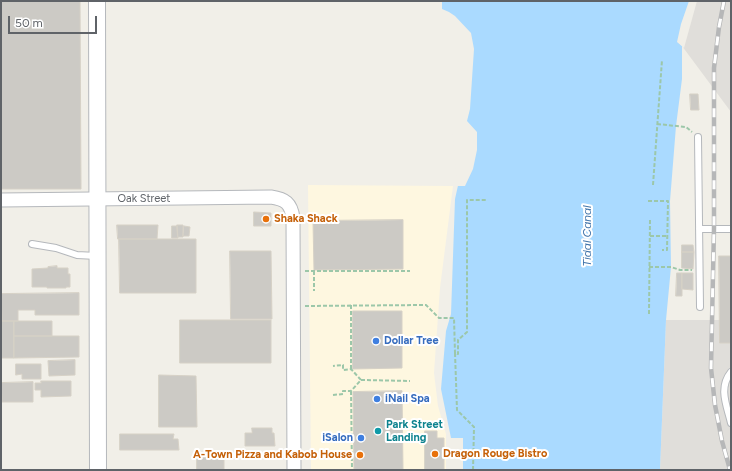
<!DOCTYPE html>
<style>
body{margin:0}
#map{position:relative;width:732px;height:471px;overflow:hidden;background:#f1efe8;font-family:Figtree,sans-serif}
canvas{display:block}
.frame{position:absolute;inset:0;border:2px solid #5f6368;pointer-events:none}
.scale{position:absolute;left:8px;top:16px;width:89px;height:18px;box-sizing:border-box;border:2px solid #5f6368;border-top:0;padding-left:5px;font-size:12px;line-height:14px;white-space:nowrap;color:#5f6368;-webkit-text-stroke:3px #fff;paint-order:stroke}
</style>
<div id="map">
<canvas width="732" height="471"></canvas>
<div class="frame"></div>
<div class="scale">50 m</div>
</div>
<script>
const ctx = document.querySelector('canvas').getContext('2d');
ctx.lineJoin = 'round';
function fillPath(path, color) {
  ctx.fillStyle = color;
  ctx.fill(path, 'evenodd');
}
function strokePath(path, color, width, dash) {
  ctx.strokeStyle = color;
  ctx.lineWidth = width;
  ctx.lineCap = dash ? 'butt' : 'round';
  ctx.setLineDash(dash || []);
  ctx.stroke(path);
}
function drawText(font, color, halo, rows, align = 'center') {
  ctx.font = font + ' Figtree,sans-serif';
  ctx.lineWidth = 4;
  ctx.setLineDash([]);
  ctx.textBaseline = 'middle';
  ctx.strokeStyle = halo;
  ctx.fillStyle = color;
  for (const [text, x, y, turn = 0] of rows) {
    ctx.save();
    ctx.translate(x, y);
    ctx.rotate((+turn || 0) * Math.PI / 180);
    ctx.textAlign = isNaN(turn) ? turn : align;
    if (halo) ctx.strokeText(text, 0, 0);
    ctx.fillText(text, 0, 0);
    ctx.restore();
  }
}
fillPath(new Path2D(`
 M308,185L453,186L440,288L434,373L438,406L446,434V470H311Z`), '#fef7e0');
fillPath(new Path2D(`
 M695,1H731V112L682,46Z
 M666,320H720L731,343V470H660Z`), '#e0deda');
fillPath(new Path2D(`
 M442,1H695L682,46V79L676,126L670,201L671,267L666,320L660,470H453L451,438L441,389L446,331L451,314L455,199L459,181L454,20H442Z`), '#aadaff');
fillPath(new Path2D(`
 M689,1H697L684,48L677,42L681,24Z
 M442,9L449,12L455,16L471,33L474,49L470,109L467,121L477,132V150L473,169L465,186H456L457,181L452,129V22H444L442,20Z
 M449,438H463V470H451Z`), '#f1efe8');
const building = new Path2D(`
 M1,1H80L81,189H1Z
 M690,94H698L699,110H691Z
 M254,212L271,213V226H254Z
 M403,220V269L314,270L313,221Z
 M117,225H158L157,239H118Z
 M177,225H183V237H178Z
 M172,226H177L178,238H172Z
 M184,226L190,227L189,236H183Z
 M119,239H196V293H120Z
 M682,245H693L694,252H682Z
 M230,251H271L272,319H231Z
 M682,252H694L693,269L682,268Z
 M719,256H731V343H720Z
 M57,266V268H68V274H70V287H66V288H47V287H32V269L48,268V267Z
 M677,273H682V296H676Z
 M682,273H693V290L682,289Z
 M79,293V315H35V310H18V321H2L1,294Z
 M353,311H402V368L353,369Z
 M180,320H271V363H180Z
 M2,321H14V358H2Z
 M14,321H52V336H14Z
 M14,336H79V357L14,358Z
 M75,360V375L49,376L48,361Z
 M16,364H41V379H22V374L16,375Z
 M159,375L196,376L197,427H159Z
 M41,381H71V396L41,397V390H35V383H41Z
 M33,382V402H2L1,383Z
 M402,391L403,470H354L353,392Z
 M252,428H272V433H274L275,446H245V433H252Z
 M425,431H437V438H444V470H425Z
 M120,434H174L173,439H178L179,450H120Z
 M197,455H224V470H197Z`);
fillPath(building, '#cccac5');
strokePath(building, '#d6d1c6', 1);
const service = new Path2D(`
 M698,137L700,307
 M699,229H731
 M32,244L56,248L77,255L97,256
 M731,372C718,388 727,406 731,423`);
const minor = new Path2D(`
 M1,200L271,197C285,199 291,203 293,218L294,470`);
const tertiary = new Path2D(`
 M97,1L98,470`);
strokePath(service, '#b5b8bc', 8);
strokePath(minor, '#b5b8bc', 15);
strokePath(tertiary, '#b5b8bc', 18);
strokePath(new Path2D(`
 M657,124L686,127L692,132
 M653,185L662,60
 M648,201H668L667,250H662
 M650,236H668
 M649,267H671L680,270H692
 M305,271H410
 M314,271V291
 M351,305V369
 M305,306L426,305L439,318H454L455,353
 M649,314L650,219
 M361,380L410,381
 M351,391L352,470
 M333,395L343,394V391H351L361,380L351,369L343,370V365L333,366
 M473,470L474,427L457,410L455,353L458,354V340L467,332V200H486`), '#9cc7a9', 2, [4, 2]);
strokePath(service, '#fff', 6);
strokePath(minor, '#fff', 13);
strokePath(tertiary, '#fff', 16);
const rail = new Path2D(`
 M724,1L719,27L714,68V228L711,368L715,405L722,441L730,470`);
strokePath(rail, '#b6b7b8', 4.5);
strokePath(rail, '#fff', 3, [9]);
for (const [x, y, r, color] of [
 [266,219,4,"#e8710a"],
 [376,341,4,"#3f7fe0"],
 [377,399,4,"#3f7fe0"],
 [378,431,4,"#0f9aa8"],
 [361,438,4,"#3f7fe0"],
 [435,454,4,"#e8710a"],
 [360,455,4,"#e8710a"]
]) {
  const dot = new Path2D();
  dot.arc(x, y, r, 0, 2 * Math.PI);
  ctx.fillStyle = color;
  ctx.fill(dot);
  strokePath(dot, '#fff', 1.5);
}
drawText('11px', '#5f6368', '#fff', [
 ["Oak Street",144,199]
]);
drawText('bold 11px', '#c56008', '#fff', [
 ["Shaka Shack",274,219],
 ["Dragon Rouge Bistro",443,454],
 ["A-Town Pizza and Kabob House",352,455,"right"]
], 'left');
drawText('bold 11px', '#366cbe', '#fff', [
 ["Dollar Tree",384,341],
 ["iNail Spa",385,399],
 ["iSalon",353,438,"right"]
], 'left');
drawText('bold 11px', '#0d838f', '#fff', [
 ["Park Street",386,425],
 ["Landing",386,438]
], 'left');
drawText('italic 12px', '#4174aa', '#fff', [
 ["Tidal Canal",587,236,-90]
]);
</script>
